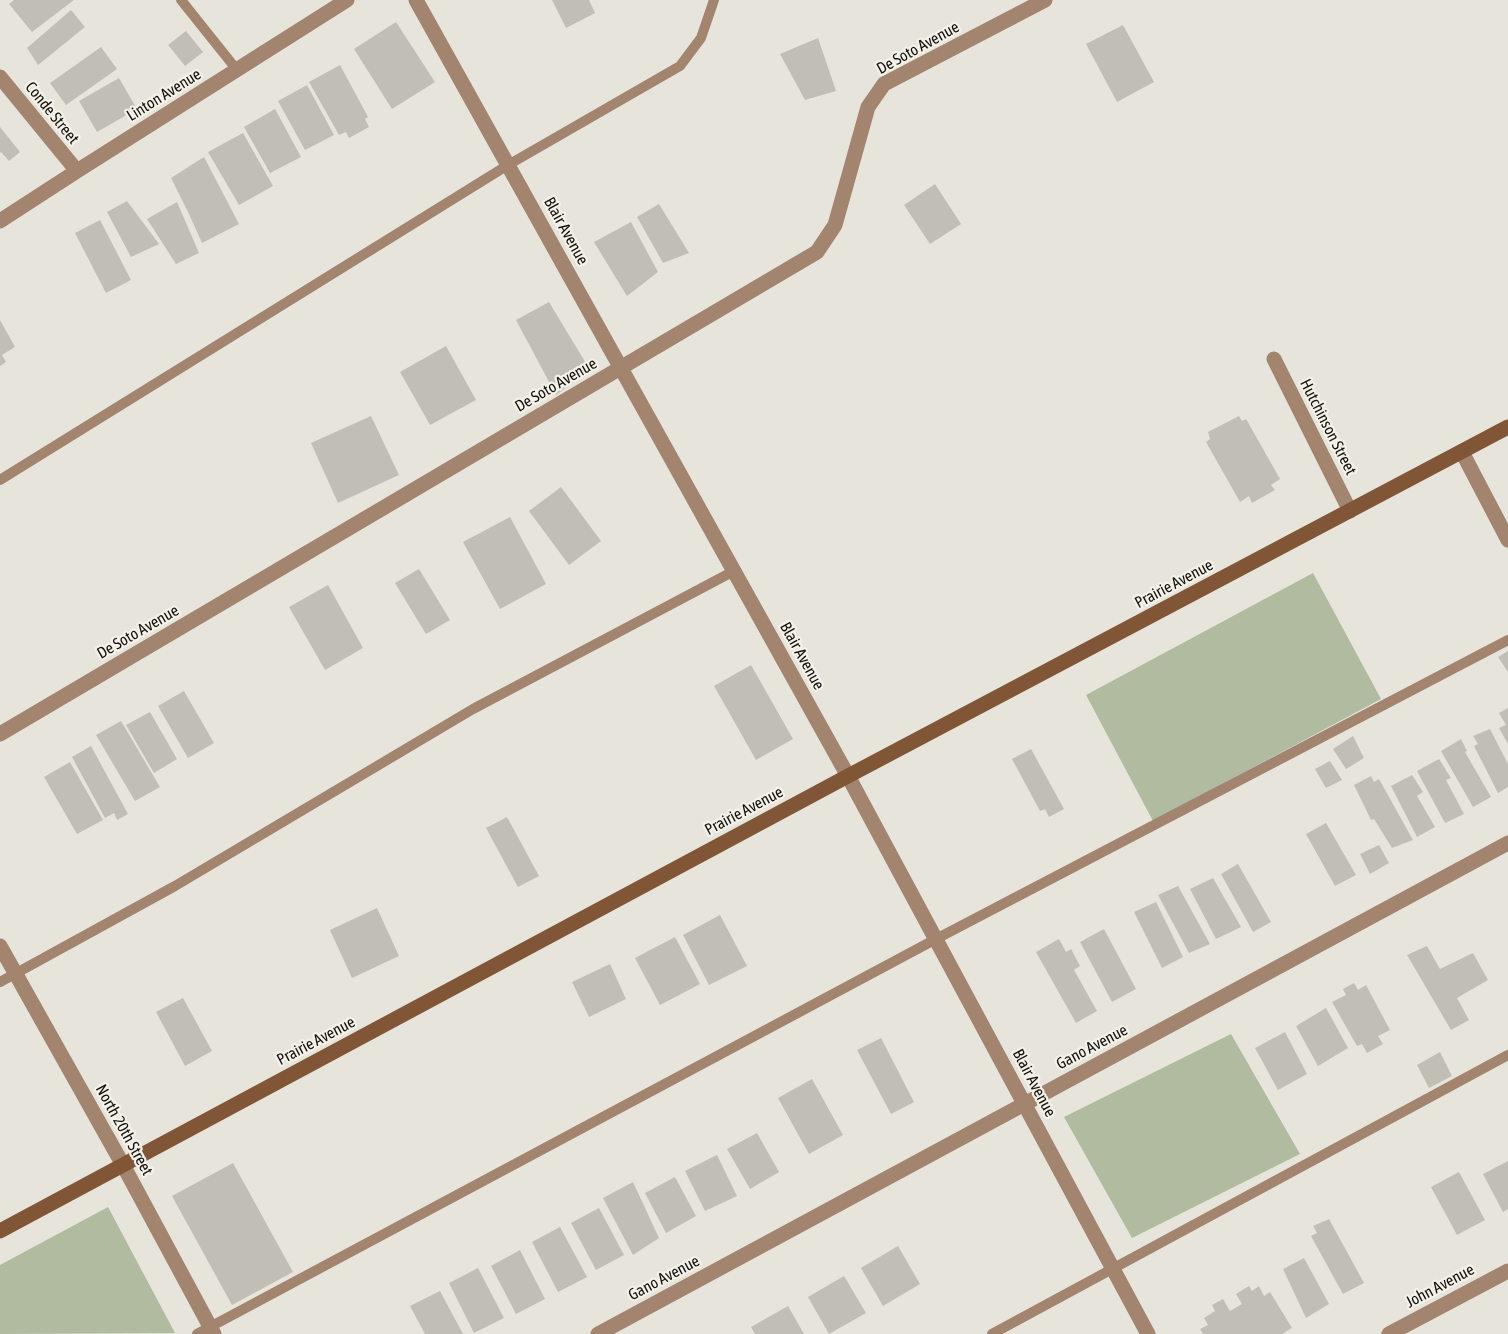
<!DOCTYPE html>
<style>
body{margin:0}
canvas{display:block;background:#e7e4dc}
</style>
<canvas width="1508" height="1334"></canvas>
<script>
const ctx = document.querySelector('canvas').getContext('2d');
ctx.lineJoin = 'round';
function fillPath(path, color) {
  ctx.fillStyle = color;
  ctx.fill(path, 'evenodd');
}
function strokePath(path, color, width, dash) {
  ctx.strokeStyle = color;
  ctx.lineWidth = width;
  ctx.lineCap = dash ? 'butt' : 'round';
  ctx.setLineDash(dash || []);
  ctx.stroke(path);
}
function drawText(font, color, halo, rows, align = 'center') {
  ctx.font = font + ' "Asap Condensed",sans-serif';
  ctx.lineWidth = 4.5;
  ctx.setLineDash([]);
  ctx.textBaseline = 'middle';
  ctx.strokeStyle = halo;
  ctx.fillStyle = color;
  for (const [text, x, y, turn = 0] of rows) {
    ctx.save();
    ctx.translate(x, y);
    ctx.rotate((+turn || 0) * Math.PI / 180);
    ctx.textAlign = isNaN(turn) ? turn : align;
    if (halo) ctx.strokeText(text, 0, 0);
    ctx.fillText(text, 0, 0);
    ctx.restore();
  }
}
fillPath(new Path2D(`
 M1313,573L1381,699L1153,821L1086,695Z
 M1231,1034L1300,1154L1132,1238L1064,1117Z
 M108,1207L175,1333L0,1334V1265Z`), '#b0bba0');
fillPath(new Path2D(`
 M14,0H74L32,32L9,4Z
 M552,0H589L595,13L566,28Z
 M71,10L85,27L38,65L27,48Z
 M396,22L435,82L392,109L354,49Z
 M1123,25L1154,82L1117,102L1086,44Z
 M186,31L203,52L185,66L168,45Z
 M818,38L836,91L805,100L780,54Z
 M101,47L117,69L66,105L50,83Z
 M340,65L368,117L365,119L369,127L349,138L346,132L339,135L309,82Z
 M119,78L137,109L97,132L79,101Z
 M307,85L334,135L305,150L278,101Z
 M275,109L301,157L270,173L244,127Z
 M0,127L20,152L9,161L1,152L0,153Z
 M243,133L273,186L239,205L208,152Z
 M204,157L239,224L202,243L189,214L171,178Z
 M935,184L961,224L930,244L904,205Z
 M127,201L159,244L131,257L107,212Z
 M177,202L199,253L176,264L147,219Z
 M659,204L689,253L663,263L637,217Z
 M100,220L131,280L106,293L75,233Z
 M631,222L658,272L627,296L594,242Z
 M549,302L590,370L556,395L516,320Z
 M0,320L15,347L2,355L6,362L0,366Z
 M446,346L476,400L430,425L400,372Z
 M371,416L399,475L338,503L311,443Z
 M1239,416L1242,421L1246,419L1280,479L1271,485L1275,490L1252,503L1249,496L1240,502L1206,442L1210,439L1208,432Z
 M561,487L601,541L569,565L529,511Z
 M510,517L546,584L500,609L463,542Z
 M419,569L450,620L426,634L395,583Z
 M328,585L363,648L325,670L289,607Z
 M1508,651V672L1498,657Z
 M751,665L793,739L756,760L714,686Z
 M184,691L214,743L188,758L158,706Z
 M1508,708V744L1499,728L1506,725L1499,713Z
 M150,712L177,759L154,773L126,725Z
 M121,721L160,787L135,801L96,735Z
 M1490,729L1508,764V787L1498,793L1474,746L1478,744L1473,736Z
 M1353,736L1364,758L1346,769L1333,749Z
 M1461,739L1467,751L1465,752L1491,797L1473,807L1441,751Z
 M91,746L128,814L117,820L114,813L105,818L72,757Z
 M1031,749L1064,809L1049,817L1045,809L1040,811L1012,759Z
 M1439,759L1451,778L1446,780L1464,814L1445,823L1417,771Z
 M1330,761L1342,780L1326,788L1315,769Z
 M70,762L103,820L77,834L44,777Z
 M1412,775L1423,792L1417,796L1435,827L1417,837L1391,786Z
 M1371,776L1374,782L1379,779L1413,840L1392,848L1374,819L1371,820L1354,785Z
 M507,817L539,876L518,887L486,828Z
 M1326,823L1356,875L1335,886L1306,834Z
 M1379,845L1389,863L1370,874L1360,854Z
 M1238,864L1271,922L1253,932L1221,874Z
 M1213,878L1241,927L1216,939L1190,889Z
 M1178,886L1210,944L1189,953L1158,895Z
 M1156,902L1183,957L1162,968L1134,912Z
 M377,908L399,956L352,978L330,930Z
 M720,915L747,966L709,985L683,935Z
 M1104,929L1136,989L1112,1002L1080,942Z
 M675,937L700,984L660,1005L635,958Z
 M1059,939L1066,952L1071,949L1080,966L1074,970L1097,1011L1076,1023L1036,952Z
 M1427,946L1440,969L1473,953L1488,980L1457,998L1469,1020L1451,1030L1407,955Z
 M610,964L626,999L589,1017L572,982Z
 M1354,983L1358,990L1366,985L1390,1030L1378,1036L1383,1044L1367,1053L1362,1044L1357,1046L1332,1002L1346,995L1343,989Z
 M183,998L212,1051L185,1066L156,1012Z
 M1326,1008L1348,1048L1318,1066L1296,1026Z
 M1285,1032L1307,1074L1278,1090L1255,1048Z
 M881,1038L914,1102L891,1114L857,1050Z
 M1440,1052L1452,1076L1429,1088L1417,1065Z
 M812,1079L843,1135L809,1154L778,1098Z
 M757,1133L779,1172L750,1189L727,1149Z
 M717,1155L737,1196L705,1211L685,1171Z
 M1508,1161V1209L1503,1212L1483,1174Z
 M233,1163L293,1272L232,1305L172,1196Z
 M1459,1172L1485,1220L1457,1235L1431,1187Z
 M675,1177L696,1216L666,1233L645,1193Z
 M633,1182L659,1238L633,1255L603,1198Z
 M599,1208L624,1255L596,1270L571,1223Z
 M1329,1219L1364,1283L1343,1294L1311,1236L1317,1233L1313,1226Z
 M560,1227L587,1277L558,1292L532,1242Z
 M898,1246L920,1284L883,1306L861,1268Z
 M520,1250L545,1299L516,1314L491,1266Z
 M1304,1258L1329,1304L1306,1318L1283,1269Z
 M478,1268L504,1318L474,1333L449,1283Z
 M844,1276L866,1313L829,1334L808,1297Z
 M1249,1286L1252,1291L1259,1286L1264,1296L1270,1292L1292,1328L1282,1334H1203L1200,1329L1208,1325L1204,1318L1215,1311L1212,1305L1223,1299L1230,1311L1242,1304L1236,1294Z
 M440,1291L463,1334H425L410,1306Z
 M788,1306L804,1334H755L751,1327Z`), '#c1beb6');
strokePath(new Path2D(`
 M181,0L237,70
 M0,480L508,165L680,66L701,38L714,0
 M0,982L175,886L473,709L734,571
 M197,1334L936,939L1508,640
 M992,1334L1508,1055`), '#a2846f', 10);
strokePath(new Path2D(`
 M416,0L848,776L1148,1334
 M0,77L77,171
 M0,221L77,171L347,0
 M1274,359L1350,511
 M1462,452L1508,540
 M0,734L817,252L835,225L868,107L884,84L1045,0
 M0,946L123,1165L214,1334
 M598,1334L1508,843
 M1389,1334L1508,1271`), '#a2846f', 15);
strokePath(new Path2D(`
 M0,1231L848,776L1508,427`), '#805636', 15);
drawText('16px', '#12110e', '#f5f1e9', [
 ["De Soto Avenue",918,48,-29],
 ["Linton Avenue",164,95,-32],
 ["Conde Street",52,113,51],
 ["Blair Avenue",566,231,61],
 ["De Soto Avenue",556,385,-30],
 ["Hutchinson Street",1328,427,63],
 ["Prairie Avenue",1174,584,-28],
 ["De Soto Avenue",138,632,-30],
 ["Blair Avenue",802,656,61],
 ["Prairie Avenue",744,811,-28],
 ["Prairie Avenue",316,1041,-28],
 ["Gano Avenue",1092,1047,-28],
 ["Blair Avenue",1034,1083,62],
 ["North 20th Street",124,1130,61],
 ["Gano Avenue",664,1278,-28],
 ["John Avenue",1440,1286,-28]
]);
</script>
